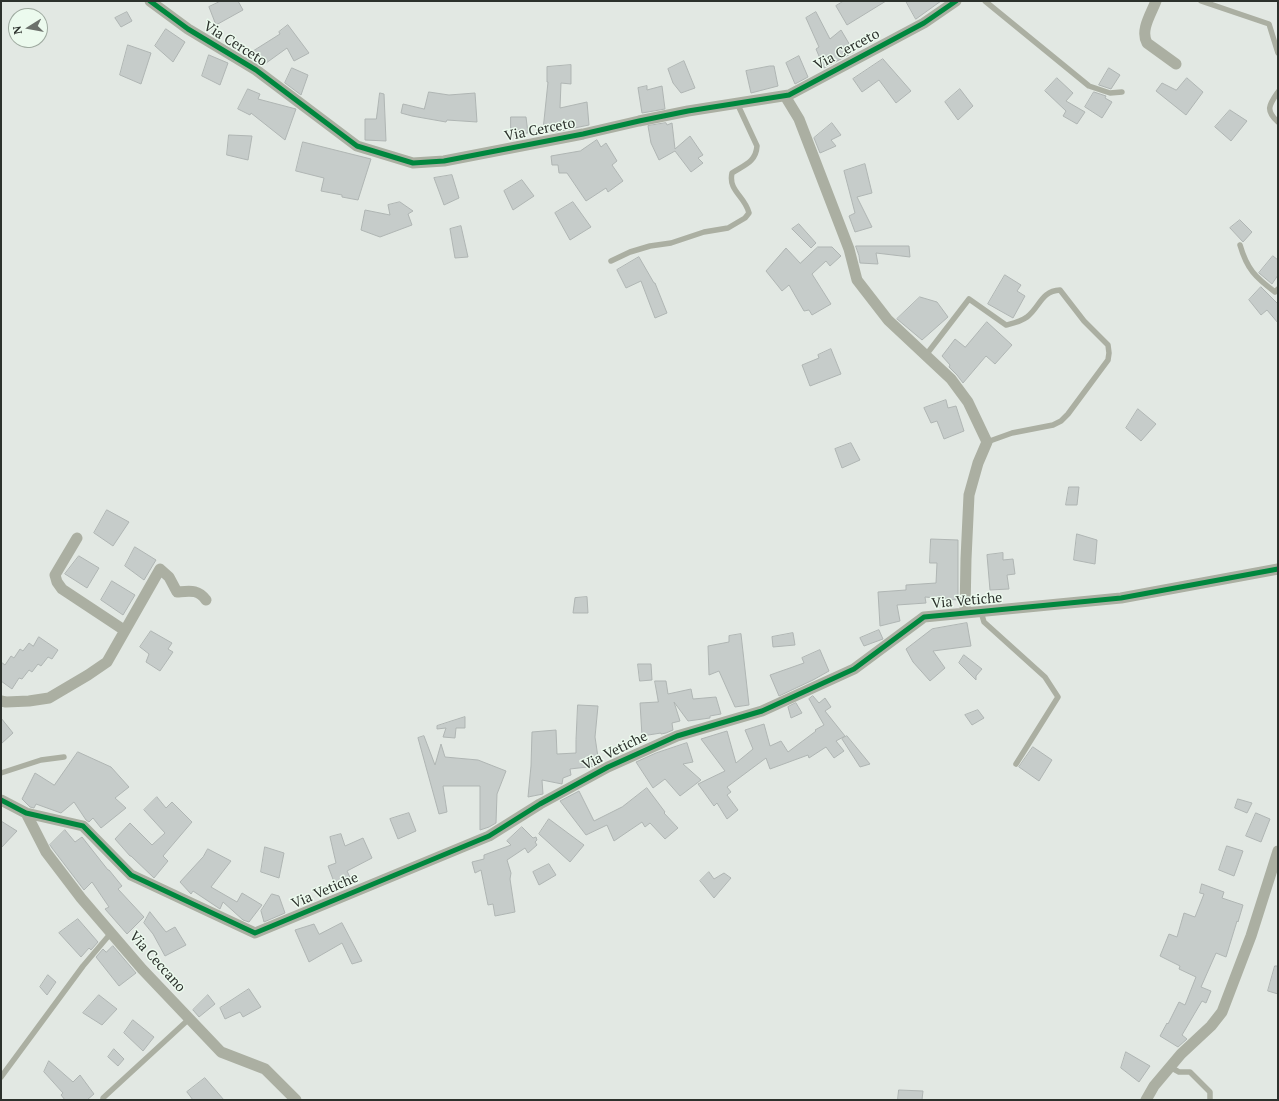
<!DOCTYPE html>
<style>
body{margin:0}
#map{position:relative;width:1279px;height:1101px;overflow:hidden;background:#e2e8e3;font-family:"PT Serif",serif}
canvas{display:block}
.frame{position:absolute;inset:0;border:2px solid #2c312c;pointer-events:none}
.north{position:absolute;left:8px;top:8px;width:40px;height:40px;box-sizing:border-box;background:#ecfaee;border:1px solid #9faaa0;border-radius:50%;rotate:259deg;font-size:11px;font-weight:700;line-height:16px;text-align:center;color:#2c312c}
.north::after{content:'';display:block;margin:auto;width:14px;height:18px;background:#6c716c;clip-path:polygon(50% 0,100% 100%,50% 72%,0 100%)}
</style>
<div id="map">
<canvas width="1279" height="1101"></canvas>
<div class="frame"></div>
<div class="north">N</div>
</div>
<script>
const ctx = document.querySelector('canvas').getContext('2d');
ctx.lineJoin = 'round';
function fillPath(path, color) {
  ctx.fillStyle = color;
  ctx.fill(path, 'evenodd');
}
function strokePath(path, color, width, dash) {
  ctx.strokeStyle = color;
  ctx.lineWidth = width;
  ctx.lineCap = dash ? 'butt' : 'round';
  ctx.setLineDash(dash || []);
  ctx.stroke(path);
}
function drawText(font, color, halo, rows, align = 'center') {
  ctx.font = font + ' "PT Serif",serif';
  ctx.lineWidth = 3;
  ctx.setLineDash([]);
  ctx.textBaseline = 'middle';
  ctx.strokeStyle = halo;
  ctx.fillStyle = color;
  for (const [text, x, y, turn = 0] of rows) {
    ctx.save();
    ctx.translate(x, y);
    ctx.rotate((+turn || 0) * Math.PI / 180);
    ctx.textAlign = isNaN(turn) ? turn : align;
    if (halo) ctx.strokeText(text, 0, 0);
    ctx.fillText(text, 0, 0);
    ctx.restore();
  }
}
const building = new Path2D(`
 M221,1H238L243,10L216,25L209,7Z
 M844,1H886L847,25L836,6Z
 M906,1H941L916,19Z
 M127,12L132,21L121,27L115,18Z
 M816,12L830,39L841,30L854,52L824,68L816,49L819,47L806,18Z
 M288,25L309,53L294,61L287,48L262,66L260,64L253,51L280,34L279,32Z
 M166,29L185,42L173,62L155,46Z
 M128,45L151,53L141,84L120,75Z
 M209,55L228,63L220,85L202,76Z
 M799,56L808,77L795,84L786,63Z
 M883,59L911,91L896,103L879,80L862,92L853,79Z
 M684,61L695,88L681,93L673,83L668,69Z
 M571,65V84L561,83L560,108L587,102L589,125L555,132L543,130L548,82H547V67Z
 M770,66H774L778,86L751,93L746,71Z
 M292,68L308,75L301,95L285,83Z
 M1109,68L1120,75L1111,89L1099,85Z
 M1057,78L1073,93L1066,101L1085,112L1077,124L1063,116L1066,111L1045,91Z
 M1187,78L1203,92L1186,115L1156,91L1162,83L1176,90Z
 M647,86V90L662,86L665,109L642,113L638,88Z
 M248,89L260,94L258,99L296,109L285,140L251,113L250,115L238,109Z
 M960,89L973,106L958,120L945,102Z
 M429,92L449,95L475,93L477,122L447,120L446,122L412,116L401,113L403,104L424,109Z
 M1094,92L1106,96L1105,98L1112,102L1102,118L1085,107Z
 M380,93L384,94L386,141L365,140V119H376Z
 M1230,110L1247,121L1231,141L1215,127Z
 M511,117H526L528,133L511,134Z
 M666,123L667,125L672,123L675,149L690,136L703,155L698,158L703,163L691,172L675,151L659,160L651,143L648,126Z
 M832,123L841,135L831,140L836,146L820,153L814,138Z
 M229,135L252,136L248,160L227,155Z
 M597,140L601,147L606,143L617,161L612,165L623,181L608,192L606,188L586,201L567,173H559L558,165H552L551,156L580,151Z
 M303,142L371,159L358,200L342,197V195L321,191L324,178L296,171Z
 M865,164L872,193L857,197L872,227L855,232L849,216L855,213L844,171Z
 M452,175L459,198L444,205L434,178Z
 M522,180L534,196L513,210L504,191Z
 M400,202L413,211L408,214L412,225L380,237L361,230L365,210L390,215L388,205Z
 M573,202L591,227L570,240L555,213Z
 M1240,220L1252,232L1243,242L1230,228Z
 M799,224L816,243L811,248L792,229Z
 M461,226L468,257L455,258L450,229Z
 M856,246H909L910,257L876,253L878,264L860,263L859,256Z
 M818,247H832L841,256L830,266L826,261L812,274L831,304L812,315L809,310L804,311L789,285L782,291L766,271L786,248L800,263Z
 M1273,256L1278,260V275L1272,284L1259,273Z
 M639,257L654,283H655L667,313L655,318L641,281L626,288L617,270Z
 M1005,275L1021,285L1017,291L1025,296L1013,318L988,304Z
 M1261,287L1278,304V323L1267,310L1261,315L1249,300Z
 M920,297L937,302L948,317L922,340L897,319Z
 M987,322L1012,345L995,364L986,356L963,383L957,375L949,367L950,365L942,356L955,339L965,347Z
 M831,349L841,374L810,386L802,365L819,358L818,355Z
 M946,400L948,408L956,406L964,431L944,439L937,421L931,423L924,408Z
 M1138,409L1156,424L1141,441L1126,428Z
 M851,443L860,460L842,468L835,449Z
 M1069,487H1079L1077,505H1066Z
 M107,510L129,522L113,546L94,533Z
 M1077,534L1097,540L1095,564L1074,560Z
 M931,539L958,540V600L925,597L926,603L897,605L900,621L880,626L878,592L906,590V585L936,583L937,563H930Z
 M135,547L156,560L144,580L125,566Z
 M1003,553V560L1013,559L1015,574L1007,575L1009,589L990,590L987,555Z
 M79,556L99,568L87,588L65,574Z
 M112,581L135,595L123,615L101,600Z
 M587,597L588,613H573L575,598Z
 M967,623L971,646L933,651L945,668L930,681L913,662L906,649L932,629Z
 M879,630L883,639L864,646L860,638Z
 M151,631L172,643L168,649L173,652L160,671L146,662L149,654L140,647Z
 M793,633L795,645L773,647L772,637Z
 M741,634L749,705L735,707L719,671L709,675L708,646L729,642V636Z
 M39,637L58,650L52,659L48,657L41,666L38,664L32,672L29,670L22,679L19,678L12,689L1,681V662L5,665L11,656L14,658L20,649L23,651L29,643L33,646Z
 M820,650L829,671L813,680L779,696L770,675L804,663L802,658Z
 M964,655L982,669L976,676V680L959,663Z
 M638,664H651L652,680L640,681Z
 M655,681H666L668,694L691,689L693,699L716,697L721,714L710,716V718L688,721L674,702L680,721L672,723L673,730L666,733L661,734V733L642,736L640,703L658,702Z
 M813,696L819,703L825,698L831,707L825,711L845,736L836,741L844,751L834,758L826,747L809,758L808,755L770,769L766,758L727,787L731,792L727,795L738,810L727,819L717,803L714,806L698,784L725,771L701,739L727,731L736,763L753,749L745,730L764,724L770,746L781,741L788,752L816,731L815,730L824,725L809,699Z
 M796,703L802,713L791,718L788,707Z
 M578,705L598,706L595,737L599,764L596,766L570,769L571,775L563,778L562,784L542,780L543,794L528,797L531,766L532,732L556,730L557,754L576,753V740Z
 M978,710L984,718L972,725L965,715Z
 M465,717V728H456L455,738L443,737L446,728L437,729V726Z
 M1,718L13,733L1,744Z
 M424,736L435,765L441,744L445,757L478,760L506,771L497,794L496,823L489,827L480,830V786H443L447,812L439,814L418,738Z
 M847,736L870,764L860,767L842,739Z
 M687,743L693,762L683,764L701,780L680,796L665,779L653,788L636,762L656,753Z
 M1033,747L1052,760L1039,781L1019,767Z
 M78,752L111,767L129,787L115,798L126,808L101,828L93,818L89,822L86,820L74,802L61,813L36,804L34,808L30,807L22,799L35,773L54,785Z
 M647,788L665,812L664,813L678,828L665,839L650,823L645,827L642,822L614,841L607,825L586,835L560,801L579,791L594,821L622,807Z
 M157,797L166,808L172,802L192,822L163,856L168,861L154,878L131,856H130L115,839L130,823L152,845L165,833L144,810Z
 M1238,799L1252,803L1247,813L1235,808Z
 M409,813L416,831L398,839L390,819Z
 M1256,813L1270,819L1261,842L1246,836Z
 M549,819L584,845L570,862L539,834Z
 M1,821L17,831L1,848Z
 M522,827L533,838L536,837L537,840L535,842L537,845L528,853L525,848L507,860L511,873L510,879L515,912L495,916L493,904L488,905L481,870L475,873L472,862L484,859V855L511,845L507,841Z
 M65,830L75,842L82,837L108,870H109L122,886L118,889L144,917L127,934L105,909L109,907L92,882L84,890L52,848L50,845Z
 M341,834L345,846L363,838L372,858L347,871L353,884L337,890L328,866L336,863L330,837Z
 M1227,846L1243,851L1234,876L1219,870Z
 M265,847L284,853L279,878L261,872Z
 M208,849L231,861L211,887L237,902L242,893L262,905L249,922L243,920L223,902L220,909L193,891L191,894L180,882L203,857Z
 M549,864L556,875L539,885L533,872Z
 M709,872L714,879L724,873L731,878L714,898L700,881Z
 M1202,884L1224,892L1222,898L1243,905L1238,922L1237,921L1226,957L1216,953L1201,987L1211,991L1206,1003L1202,1001L1182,1035L1187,1039L1178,1047L1160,1036L1167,1023L1168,1024L1179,1002L1185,1005L1196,977L1179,969L1180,966L1160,956L1169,934L1177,937L1184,913L1195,917L1204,894L1200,893Z
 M272,894L279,896L285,913L264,922L261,911Z
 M150,912L166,932L175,927L186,945L165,956L153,934L144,923Z
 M78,919L98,942L91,950L89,948L81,957L59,933Z
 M342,923L362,961L352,964L342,943L309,962L295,930L314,924L319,934Z
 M113,946L136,973L119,986L96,957L103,949L106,952Z
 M1275,966H1278V994L1268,991Z
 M48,975L56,982L47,995L40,987Z
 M249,989L261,1007L243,1017L240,1012L225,1019L220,1008Z
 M99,995L117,1009L102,1025L83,1013Z
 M208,995L215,1004L199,1017L193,1010Z
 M133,1020L154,1037L143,1051L124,1033Z
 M114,1049L124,1059L118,1066L108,1057Z
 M1126,1052L1150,1066L1139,1082L1121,1068Z
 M49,1061L73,1082L80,1075L94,1094L87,1100H65L61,1095L63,1093L44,1072Z
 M205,1078L224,1100H193L187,1092Z
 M899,1090L923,1091L922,1100H898Z`);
fillPath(building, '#c6ccca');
strokePath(building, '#afb5b3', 1);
strokePath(new Path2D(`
 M985,1L1089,86L1110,93L1122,92
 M1201,1L1269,24L1278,53
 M1278,92C1269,105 1265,110 1278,122
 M1240,245C1247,269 1255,277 1275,292L1278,289
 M611,261L630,252L650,246L671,243L704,232L728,228L745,218L749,213C745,196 728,191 732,173C744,165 756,162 757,146L737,103
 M926,355L969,299L1006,325C1014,323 1020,322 1027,317C1040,307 1041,291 1060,290L1084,321L1108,345L1109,353L1108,360L1068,414L1061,421L1053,425L1012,433L987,442
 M981,612L984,622L1045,677L1058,697L1016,764
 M1,773L41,760L64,757
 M1170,1067L1179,1072H1190L1210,1092V1100
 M1,1077L83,966L111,933
 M103,1100V1098L189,1019`), '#abafa2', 5.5);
strokePath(new Path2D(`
 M150,1L188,29L256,70L357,146L413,163L444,161L583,134L639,121L688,111L789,95L924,23L956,1
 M1156,1C1151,14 1140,30 1147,43L1176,64
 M785,96L799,119L849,249L857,280L888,320L951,379L968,402L987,442L978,463L969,495L966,559L965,613
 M77,538L55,575L57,582L62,589L124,630
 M1,701L6,702L29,701L49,698L88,675L107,662L160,569L169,577L177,592C190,591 198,589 206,600
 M1,800L26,813L83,826L131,875L255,933L489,836L540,804L608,767L677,736L762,711L854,669L924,617L1121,598L1278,569
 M26,813L46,852L81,898L142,969L221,1052L265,1069L296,1100
 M1146,1100L1154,1086L1181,1054L1211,1026L1222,1012L1251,936L1278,851`), '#abafa2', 11);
strokePath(new Path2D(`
 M150,1L188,29L256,70L357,146L413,163L444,161L583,134L639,121L688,111L789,95L924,23L956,1
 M1,800L26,813L83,826L131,875L255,933L489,836L540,804L608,767L677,736L762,711L854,669L924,617L1121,598L1278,569`), '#00873e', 5);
drawText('14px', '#2c312c', '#ecfaee', [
 ["Via Cerceto",235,44,32],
 ["Via Cerceto",847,50,-28],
 ["Via Cerceto",540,130,-11],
 ["Via Vetiche",967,601,-5],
 ["Via Vetiche",615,751,-26],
 ["Via Vetiche",325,891,-23],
 ["Via Ceccano",157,962,48]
]);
</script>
